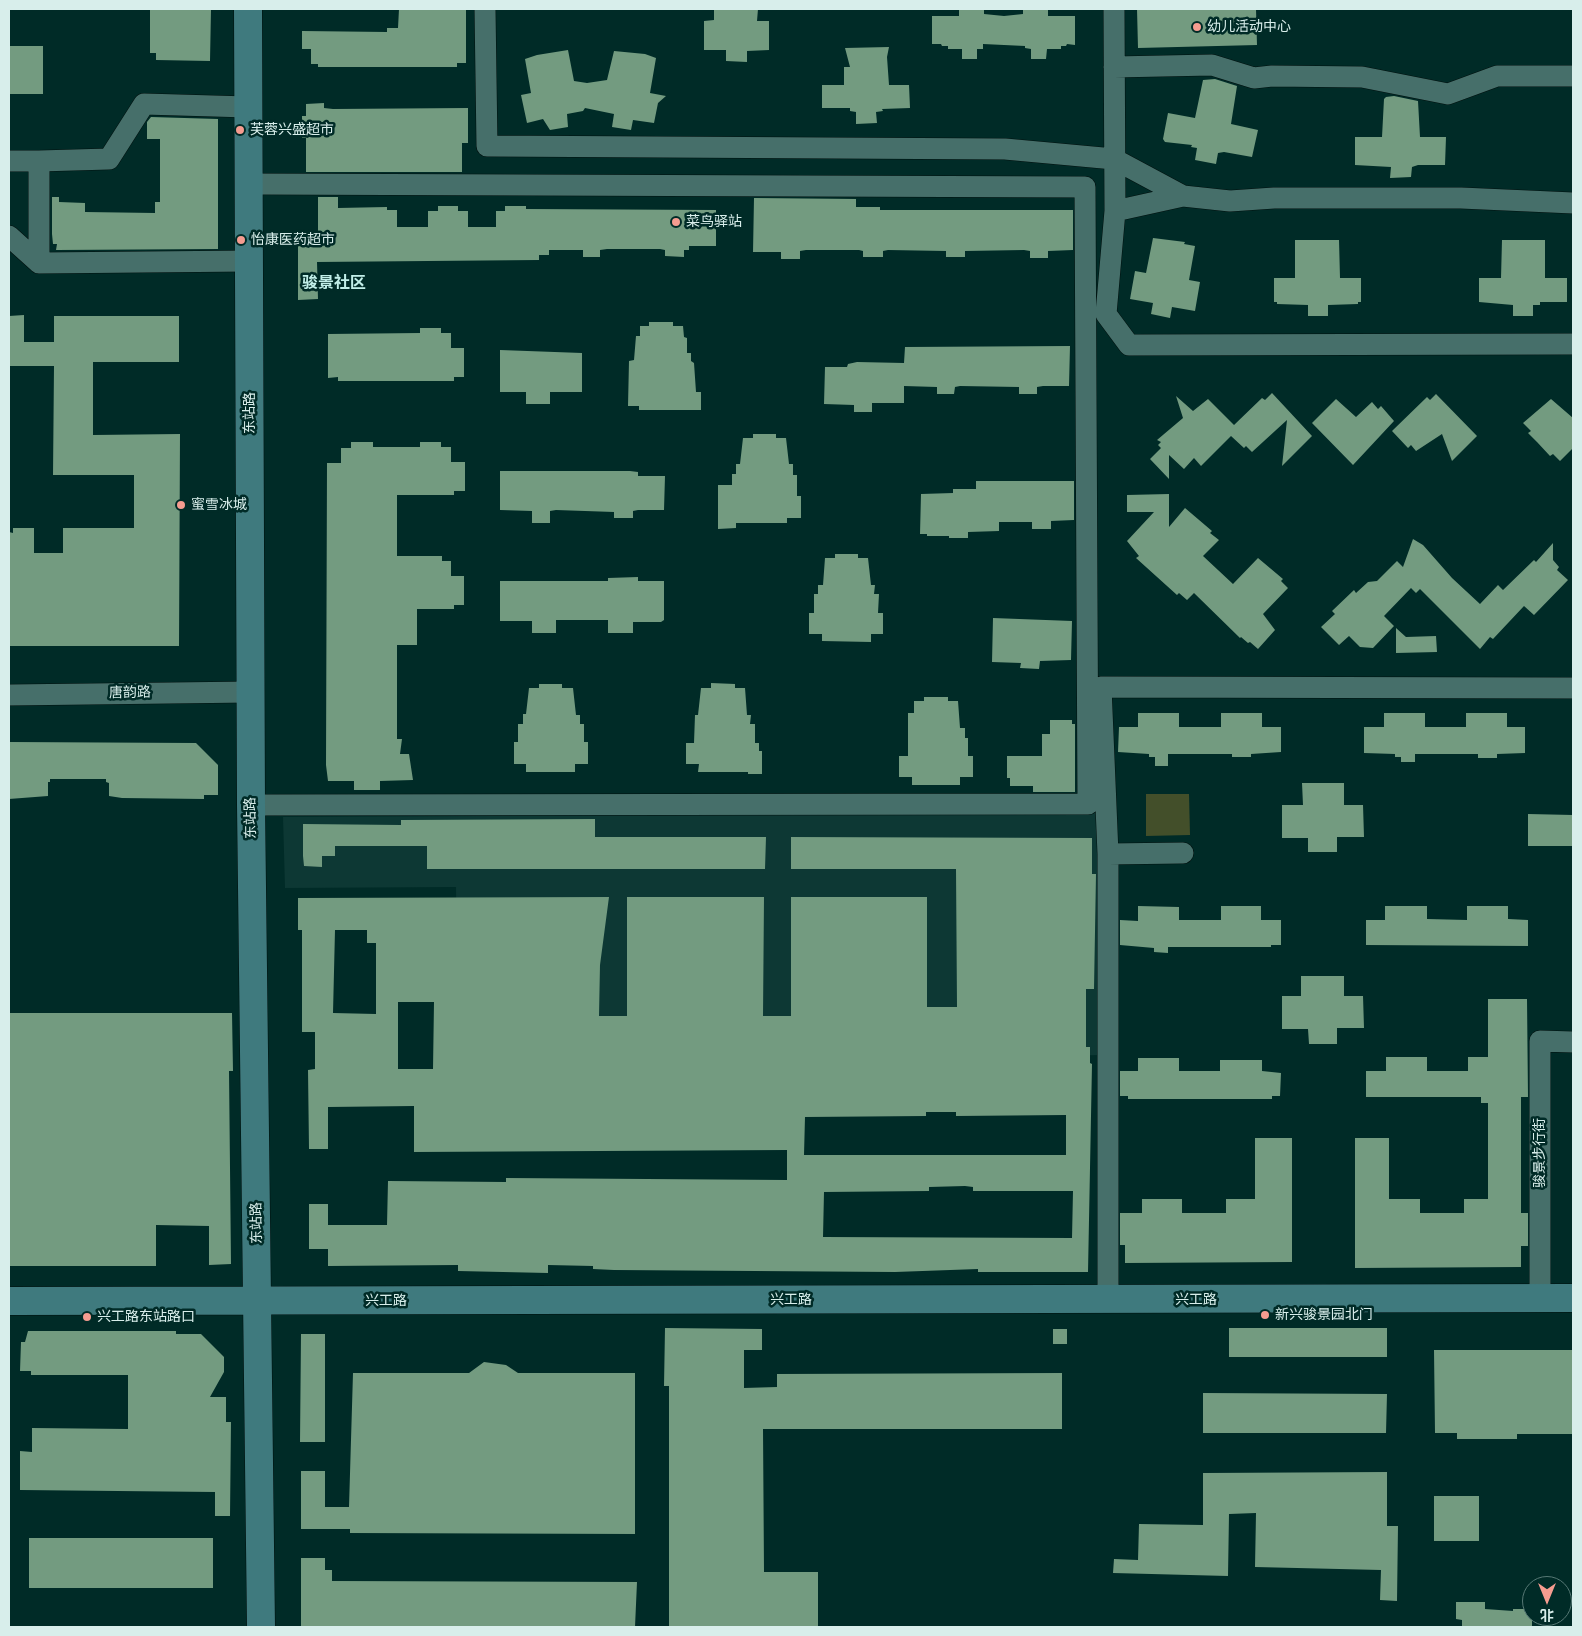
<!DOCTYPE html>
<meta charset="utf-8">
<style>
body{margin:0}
#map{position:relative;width:1582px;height:1636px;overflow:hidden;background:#002b27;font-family:"Libre Baskerville","Noto Sans SC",serif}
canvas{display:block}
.frame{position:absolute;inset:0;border:10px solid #d8eeeb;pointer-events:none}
.north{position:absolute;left:1522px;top:1576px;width:50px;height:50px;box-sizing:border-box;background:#002b27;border:1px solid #567975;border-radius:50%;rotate:180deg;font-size:14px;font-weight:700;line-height:20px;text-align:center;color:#d8eeeb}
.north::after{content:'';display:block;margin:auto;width:18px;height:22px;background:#f59c90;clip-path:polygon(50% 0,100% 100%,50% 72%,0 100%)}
</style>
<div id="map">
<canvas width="1582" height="1636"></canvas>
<div class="frame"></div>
<div class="north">北</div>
</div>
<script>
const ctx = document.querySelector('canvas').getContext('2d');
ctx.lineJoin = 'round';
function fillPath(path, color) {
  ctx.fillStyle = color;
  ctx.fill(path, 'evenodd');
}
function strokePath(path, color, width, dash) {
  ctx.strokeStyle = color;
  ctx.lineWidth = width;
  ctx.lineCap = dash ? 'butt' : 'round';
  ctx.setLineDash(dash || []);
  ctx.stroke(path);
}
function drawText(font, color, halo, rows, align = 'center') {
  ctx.font = font + ' "Libre Baskerville","Noto Sans SC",serif';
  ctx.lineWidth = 5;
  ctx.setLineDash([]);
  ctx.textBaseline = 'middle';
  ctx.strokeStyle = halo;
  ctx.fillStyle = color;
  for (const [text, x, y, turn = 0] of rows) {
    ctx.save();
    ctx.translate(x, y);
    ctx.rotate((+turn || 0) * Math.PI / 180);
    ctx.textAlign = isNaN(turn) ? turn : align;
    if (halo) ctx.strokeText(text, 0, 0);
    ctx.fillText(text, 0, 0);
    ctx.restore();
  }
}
fillPath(new Path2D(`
 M1101,813L1102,1055L458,1067L456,887L285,888L283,817Z`), '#0d3834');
fillPath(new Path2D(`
 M1146,794H1189L1190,835L1146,836Z`), '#434f2a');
fillPath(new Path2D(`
 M150,9H211L210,61L156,60V53H150Z
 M399,9H466V63H457V67H318V64H311V49H302V31L387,32V28H398Z
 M714,9H758L757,21H769V50L747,51V62L726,61V50H704V21L714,20Z
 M959,9H984V14L1004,16L1023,14V9H1048V16H1075V45L1067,44L1066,46H1061V49H1047L1046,59H1031V49L1025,48V46L983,44V49H977V59H962V49H948V46H942L941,44H932V16H959Z
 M1137,9H1256L1257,45L1138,48Z
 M9,46H43V94H9Z
 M889,47L887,57L889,85H909L910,108L882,109L883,111L876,112L877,123L856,124V112L850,111V108H822V85H844V67H850L845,48Z
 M568,50L574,81L587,83L607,80L614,51L645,54L656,58L650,93L666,96L658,103L654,123L633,120L631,130L612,127L614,114L585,108L583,111L567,114L568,127L550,130L543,119L527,123L521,95L531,93L525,59L537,55Z
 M1215,79L1237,86L1231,124L1258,130L1252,157L1224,152L1218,153L1216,164L1195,160L1197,148L1191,147L1192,145L1165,142L1163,139L1168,113L1195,118L1203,80Z
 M1394,96L1418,101L1420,137H1446L1445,165H1418L1412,167L1411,177L1390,178L1391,167L1355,165V137H1382L1384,99L1386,97Z
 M324,103V108L333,109L468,108V143H462V172H306V138H302V116H306V104Z
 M151,117L218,119V249L56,250L57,244H53L52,234V197H59V202L85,203V212L155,213V202H160V139H147V122Z
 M318,197H338V208L387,207V210H397V227H428V211H438V206H458V211H468V227H496V211H505V206H526V209L716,210V246H689V250H684V257L665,256V250L660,249H607L600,250V257H583V250H549V255H539V260L317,262L318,299L298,300V235L318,234Z
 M754,198L856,199V207H880V210H1073V250L1048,251V258H1030V251L1024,250L965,251V257H946V251L888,250L883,251V257H863V251L859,250H806L800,251V259H781V252H753Z
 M1153,238L1185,242L1184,244L1195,246L1189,280L1200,282L1195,311L1172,307L1170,318L1151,314L1153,303L1130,299L1135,271L1146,273Z
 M1295,240H1339L1340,278H1361V302H1358V304L1328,305V316H1308V305L1277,304V302H1274V278H1295Z
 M1502,240H1545V278H1567V302H1540V305H1533V316H1513V305L1479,302V278H1501Z
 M24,315V342H54V316H179V362H93V435L180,434L179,646H9V532L13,533V528H34V553H63V528H134V475H53L54,366H9V316Z
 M649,322H673V326H683L684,337L687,338V353H691V361L694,363L696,392H701V410H639V406H628L629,361L634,360L636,336H640V326H649Z
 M420,328H441V333H451V348H464V377H454V381H338V377L328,378V334L420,333Z
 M1070,346L1069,386H1043L1037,387V394H1019V387L960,386L955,387L954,394H937V387L904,386V403H872V412H854V405L824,404L825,367H847L848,364L857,362L904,363L905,347Z
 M500,350L582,353V392H550V404H526V392H500Z
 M1272,393L1312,436L1282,466L1287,420L1252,452L1246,446L1244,448L1231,436L1201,466L1194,458L1184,469L1169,455V479L1150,459L1161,448L1158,445L1161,442L1157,440L1183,418L1176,396L1193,411L1208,399L1234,425L1262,398L1265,400Z
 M1436,394L1477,436L1452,461L1442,434L1416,451L1411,445L1408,448L1392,431L1427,397L1430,400Z
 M1336,399L1356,417L1372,402L1378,409L1381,406L1394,421L1353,465L1312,423Z
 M1551,399L1573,418V448L1560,461L1553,454L1550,456L1537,442L1528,433L1531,431L1523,423Z
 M753,434H776V438H786L789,464H793V475H797V496H801V518H787V523H736V528L718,529V485H732V474H736V464H740L743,438H753Z
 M351,442H373V447H420V442H441V447H451V462H465V491H454V495H397V556H442V561H451V576H464V605H454V609H417V645H397V739H402L400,754H409L413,780L380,781V790H354V781H328L326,765L327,463H341V448H351Z
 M500,471H630L638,472V476H665L664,510H638L633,511V518H614V512L556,510L550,511V523H532V511L500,510Z
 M976,481H1074V520L1051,521V529H1032V522H999V531L968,532V538H949V536H927V534H920L921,494L953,493V489H976Z
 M1169,494V527L1185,508L1212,531L1210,533L1219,540L1203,556L1233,584L1258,558L1283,579L1281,581L1288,588L1263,614L1275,630L1258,649L1250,642L1248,643L1241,637L1240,638L1194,593L1187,600L1179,593L1177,595L1136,558L1139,556L1127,541L1154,512H1127V495Z
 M1413,539L1423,545L1452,578L1480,604L1498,585L1503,590L1534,560L1536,562L1553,543V560L1559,567L1557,570L1568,580L1534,615L1524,606L1493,639L1490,637L1480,649L1420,589L1416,593L1411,588L1384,616L1394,626L1373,648L1360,647L1349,636L1339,645L1321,627L1335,614L1332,611L1354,590L1356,593L1368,582L1377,581L1397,561L1403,567Z
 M835,554H858V558H868L871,585H875L874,594H879L878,613H883V634H871V642L822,641V634H809V613H814V594H818V585H823L825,558H835Z
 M638,577V581H664V620L661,622H633V633H608V620H556V633H532V621H500V581H608V578Z
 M993,618L1072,621L1071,660L1040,661L1039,669L1020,668L1021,663L992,662Z
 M1396,628L1406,637L1436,636L1437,652L1396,653Z
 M711,683L735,684V688H745L747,715H751L750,724H755V743H759V751H762V774H748V772H698L699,764H686V743H694L695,715H698L701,688H711Z
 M539,684H562V688H573L576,715H580V724H584V742H588V764H575V772H526V764H514V742H518V724H523V714H526L529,688H539Z
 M924,697H948V701H958L960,728H965V738H968V756H973V777H960V785H912V777H899V756H908V713H914V701H924Z
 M1138,713H1179V727H1221V713H1262V727H1281V752L1251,754V757H1232V754H1168V766H1155V757H1149V754L1118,752L1119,727H1138Z
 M1384,713H1425V727H1466V713H1507V727H1525V753L1497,754V758H1478V754H1415V762H1401V757H1395V754L1364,753V727H1384Z
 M1050,720H1072V724H1075V792H1033V786H1010V778H1007V756H1042V734H1050Z
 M9,742L196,743L218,765V795H204V799L122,798L109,796V783L106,782V779H50V782H48V796L9,799Z
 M1302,783H1344V805H1363L1364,837H1337V852H1308V838H1282V805H1303Z
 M1528,814L1573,815V846H1528Z
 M595,819V837H766L765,869H427V846H335V856H322V867L304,866L303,856V824L401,825V820Z
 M791,837L1092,838V874H1096L1094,989H1086V1047H1090V1063L1092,1064L1088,1272H978V1269L895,1272L614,1270L593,1269V1266L548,1265V1273L458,1271V1265L328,1266V1249H309V1204H328V1225H387L388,1181L506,1182V1178L787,1180V1150L414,1152V1106L328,1107V1149H309L308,1070L315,1069V1032H302V930H298V898L609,897L600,965L599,1016H627V897H764L763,1016H791V897H927V1007H957L956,869H791ZM335,930H367V943H376V1014L333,1013ZM398,1002H434L433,1069H398ZM926,1112H956V1116L1066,1115V1155H804L805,1117L926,1116ZM965,1186L973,1187V1191H1073L1072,1238L823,1237L824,1192L929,1191V1187Z
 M1138,906L1179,907V920H1221V906H1261V920H1281V945H1271V947H1168V953L1154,952V948L1120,945V920L1138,921Z
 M1385,906H1427V919L1467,920V906H1508V919L1528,920V946L1366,945V920H1385Z
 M1301,976H1344V996H1363L1364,1028H1337V1044H1309L1308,1029H1282V996H1301Z
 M1488,999H1527L1528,1097H1521V1213H1528V1246H1521V1267L1355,1268V1138H1389V1199H1420V1213H1464V1199H1488V1103H1481V1097H1366V1071H1386V1057H1427V1071H1468V1057H1488Z
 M9,1013H232L233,1071H229L231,1264L209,1265V1226L156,1225V1266H9Z
 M1138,1058H1179V1071H1220V1060H1262V1071L1281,1073L1280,1096H1272V1099H1128V1096H1120V1071H1138Z
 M1255,1138H1292V1262L1125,1263V1245H1120V1213H1142V1199H1182V1213H1226V1199H1255Z
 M665,1328L762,1329V1350H744V1388L777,1387V1374L1062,1373V1429H763L764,1572H818V1627H669V1386H664Z
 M1229,1328H1387V1357H1229Z
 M1053,1329H1067V1344H1053Z
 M28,1331H176V1334H201L224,1357V1372L210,1397H226V1422H231L230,1516H215V1492L20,1490V1451L32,1452V1428L128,1429V1375H31V1371H20L21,1342H25Z
 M301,1334H325V1442H300Z
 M1434,1350H1573V1434H1517V1439H1457V1433H1435Z
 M484,1362L506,1365L518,1373H635V1534L350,1533V1529H301V1471H325V1507H349L353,1373H469Z
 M1203,1393L1387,1394L1386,1433H1203Z
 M1387,1472V1526H1398L1397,1601L1380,1600L1381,1570L1255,1567L1256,1513L1229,1514L1228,1576L1113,1573L1114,1559L1138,1560L1139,1524L1203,1525V1473Z
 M1434,1496H1479V1541H1434Z
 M29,1538H213V1588H29Z
 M301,1558H325V1570H332V1581L637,1582L635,1627H301Z
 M1456,1602H1485V1609L1513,1611V1609H1532V1627H1466L1462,1626V1620L1456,1619Z`), '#739b80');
const street = new Path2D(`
 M485,9L487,146L1005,149L1114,159L1183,196
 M1114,9L1115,211
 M1114,67L1212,65L1254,78L1272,76L1362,77L1448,94L1497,76H1573
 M9,161H39V263L250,261
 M39,161L109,159L144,104L248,107
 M249,184L1085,187L1088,804L251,805
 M1573,203L1461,198H1274L1230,201L1183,196L1115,211L1106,314L1129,345L1573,344
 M9,236L39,263
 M9,695L251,692
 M1108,854L1183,853
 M1540,1298V1041L1573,1042
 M1108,1300V854L1101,687L1573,688`);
const secondary = new Path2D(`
 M248,9L251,805L261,1627
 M9,1301L1573,1298`);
strokePath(street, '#00110f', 22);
strokePath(secondary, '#00110f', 29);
strokePath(street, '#466f6a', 21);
strokePath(secondary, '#3f7a7e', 28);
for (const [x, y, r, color] of [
 [1197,27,5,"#f59c90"],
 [240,130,5,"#f59c90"],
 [676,222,5,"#f59c90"],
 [241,240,5,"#f59c90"],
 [181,505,5,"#f59c90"],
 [1265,1315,5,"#f59c90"],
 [87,1317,5,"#f59c90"]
]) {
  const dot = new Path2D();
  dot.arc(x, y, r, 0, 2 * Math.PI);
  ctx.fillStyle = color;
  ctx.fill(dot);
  strokePath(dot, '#002b27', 2);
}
drawText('14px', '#d8eeeb', '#002b27', [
 ["幼儿活动中心",1207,27],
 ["芙蓉兴盛超市",250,130],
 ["菜鸟驿站",686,222],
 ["怡康医药超市",251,240],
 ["蜜雪冰城",191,505],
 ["新兴骏景园北门",1275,1315],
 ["兴工路东站路口",97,1317]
], 'left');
drawText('14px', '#d8eeeb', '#002b27', [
 ["东站路",250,413,-90],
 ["唐韵路",130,693,-1],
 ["东站路",251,818,-91],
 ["骏景步行街",1540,1153,-90],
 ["东站路",257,1223,-91],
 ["兴工路",791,1300],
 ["兴工路",1196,1300],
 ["兴工路",386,1301]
]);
drawText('bold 16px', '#c2efe9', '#002b27', [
 ["骏景社区",334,283]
]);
</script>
